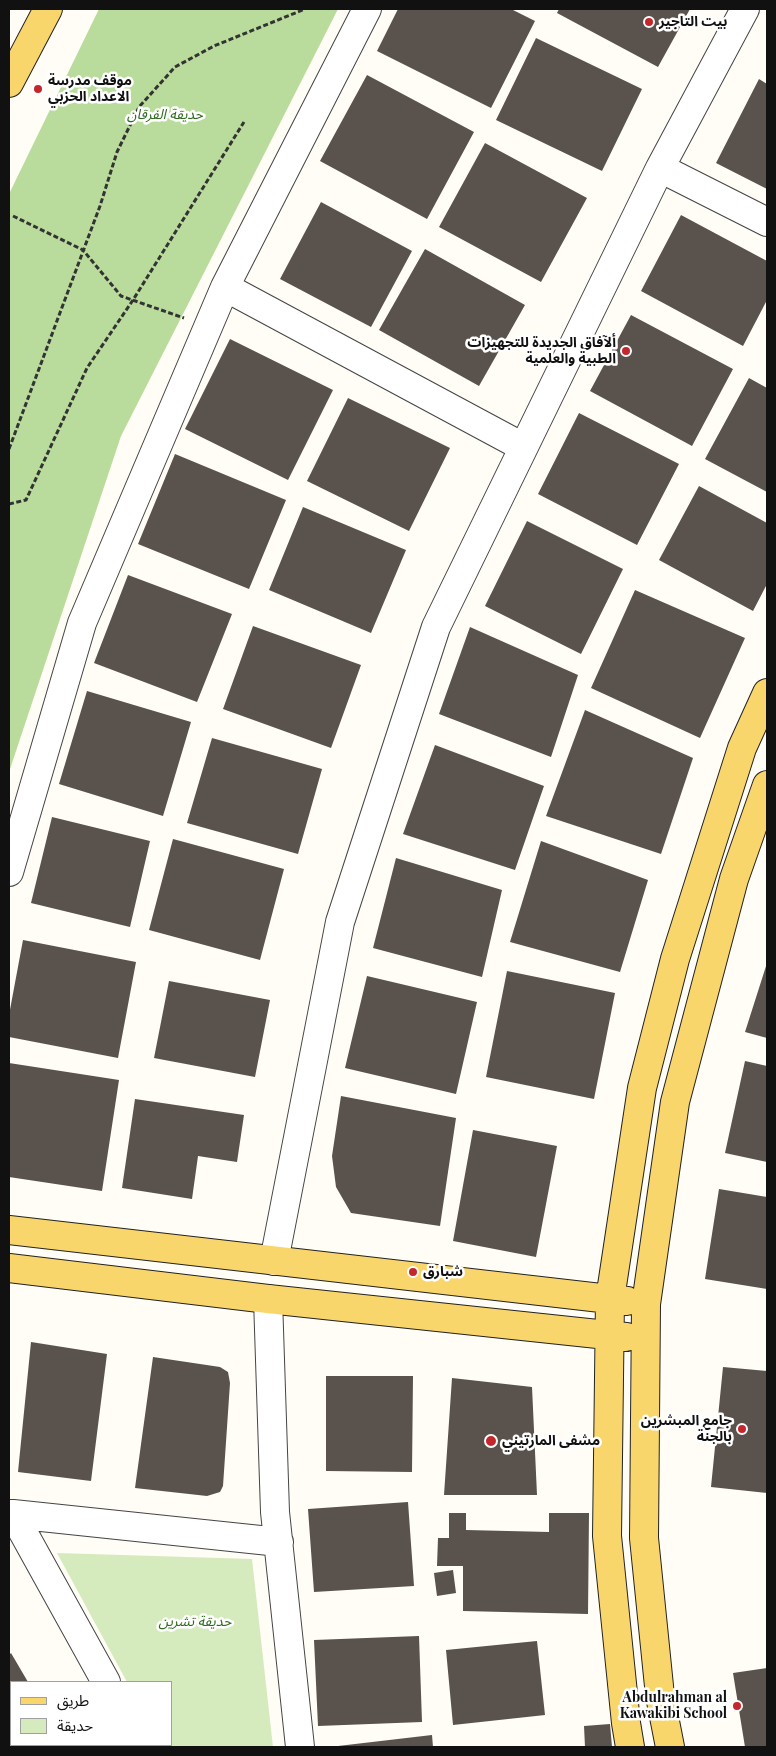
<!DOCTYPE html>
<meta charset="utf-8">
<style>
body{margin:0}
#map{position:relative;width:776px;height:1756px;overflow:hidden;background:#fffdf5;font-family:"Playfair Display","Noto Sans Arabic",serif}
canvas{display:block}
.frame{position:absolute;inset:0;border:10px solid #111;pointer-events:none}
.legend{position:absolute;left:10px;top:1681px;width:162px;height:65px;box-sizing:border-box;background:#fff;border:1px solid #a0a0a0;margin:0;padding:6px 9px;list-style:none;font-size:15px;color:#111}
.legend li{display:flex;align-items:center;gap:10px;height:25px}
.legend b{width:25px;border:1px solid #a0a0a0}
</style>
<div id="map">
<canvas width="776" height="1756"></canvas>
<div class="frame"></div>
<ul class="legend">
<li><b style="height:6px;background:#f9d66b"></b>طريق</li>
<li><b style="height:14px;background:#d5ebbd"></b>حديقة</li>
</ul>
</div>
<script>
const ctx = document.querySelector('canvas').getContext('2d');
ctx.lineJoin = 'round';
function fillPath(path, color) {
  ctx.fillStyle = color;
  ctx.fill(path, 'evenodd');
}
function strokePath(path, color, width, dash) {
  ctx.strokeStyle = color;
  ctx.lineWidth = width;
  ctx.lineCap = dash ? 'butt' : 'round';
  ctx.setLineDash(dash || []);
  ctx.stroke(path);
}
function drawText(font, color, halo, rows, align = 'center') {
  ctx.font = font + ' "Playfair Display","Noto Sans Arabic",serif';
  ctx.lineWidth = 5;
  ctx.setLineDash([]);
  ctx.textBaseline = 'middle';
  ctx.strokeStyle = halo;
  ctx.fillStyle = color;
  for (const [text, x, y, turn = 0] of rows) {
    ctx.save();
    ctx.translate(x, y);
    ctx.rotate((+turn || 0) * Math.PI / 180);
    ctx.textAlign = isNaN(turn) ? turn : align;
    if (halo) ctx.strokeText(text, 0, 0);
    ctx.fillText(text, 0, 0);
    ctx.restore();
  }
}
fillPath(new Path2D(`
 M57,1553L252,1559L273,1747H162L161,1745H171V1682H127Z`), '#d5ebbd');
fillPath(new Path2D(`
 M99,9H338L121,436L9,772V194Z`), '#b9dc9c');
fillPath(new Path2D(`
 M398,9H511L535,21L491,108L377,51Z
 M559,9H690L658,67L557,13Z
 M536,38L642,89L602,171L496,120Z
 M367,75L474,132L427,219L320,161Z
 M759,79L767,84V189L716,163Z
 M485,143L587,198L541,282L439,227Z
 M321,202L412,251L371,327L280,279Z
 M681,215L767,261V300L743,346L641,291Z
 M425,249L525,305L479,386L379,330Z
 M631,315L733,369L692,446L590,391Z
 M230,339L333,390L288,480L185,429Z
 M749,378L767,388V492L705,459Z
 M348,398L450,448L409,531L307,481Z
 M579,413L679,464L637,545L538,494Z
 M175,454L286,500L249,589L138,544Z
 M699,486L767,523V584L753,611L659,560Z
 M303,507L406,550L371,633L269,590Z
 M527,521L623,569L581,654L485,606Z
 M128,575L232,614L197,702L94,663Z
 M635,590L745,638L700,738L591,688Z
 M253,626L361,665L331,748L223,709Z
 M470,627L578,675L551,757L439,714Z
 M87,691L191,722L163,816L59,784Z
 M585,710L693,758L661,854L546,816Z
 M212,738L322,769L298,854L187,823Z
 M435,745L544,786L515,870L403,834Z
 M52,817L150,841L130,927L31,903Z
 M173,839L284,869L260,960L149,930Z
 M541,841L648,880L620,972L510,942Z
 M396,858L502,890L482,977L373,948Z
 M23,940L136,962L118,1058L9,1037V1015Z
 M767,963V1038L745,1032Z
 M507,971L615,993L594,1099L486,1077Z
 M367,976L477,1002L456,1094L345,1068Z
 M169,981L270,1000L255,1077L154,1058Z
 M745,1061L767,1066V1162L725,1153Z
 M9,1063L119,1080L102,1191L9,1177Z
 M341,1096L456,1118L440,1226L351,1213L336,1187L332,1156Z
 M135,1099L244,1115L237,1162L198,1156L192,1199L122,1188Z
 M473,1130L557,1146L536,1257L453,1241Z
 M719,1189L767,1197V1289L705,1279Z
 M31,1342L107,1354L91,1481L18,1472Z
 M153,1357L220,1367L228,1372L230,1383L223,1486L220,1492L207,1496L135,1488Z
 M723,1367L767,1371V1493L711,1487Z
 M326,1376H413L412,1472L326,1471Z
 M452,1378L532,1387L537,1495H444Z
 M408,1502L414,1586L314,1592L308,1509Z
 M449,1513H466V1530L549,1532V1513H589L588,1614L463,1611V1566H437L438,1538H449Z
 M453,1570L456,1593L437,1596L434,1573Z
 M419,1636L422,1722L318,1726L314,1640Z
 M537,1641L545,1715L453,1725L446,1650Z
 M11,1653L28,1682H11V1745H17L9,1747V1655Z
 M767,1668V1747H745L733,1673Z
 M610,1724L612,1747H585L584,1726Z
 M432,1735L433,1747H338V1746Z`), '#5a524d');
const minor = new Path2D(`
 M660,168L767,222
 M225,287L523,447
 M9,872L82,623L225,287L367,9
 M274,1261L340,922L436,627L660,168L745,9
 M268,1299L275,1512L300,1747
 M9,1514H13L106,1682
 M13,1514L279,1542
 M140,1745L141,1747`);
const major = new Path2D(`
 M9,83L48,9
 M9,1230L627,1301
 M9,1268L268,1299L626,1337
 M630,1747L626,1723L607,1536L610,1299L642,1088L675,959L742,748L767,693
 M670,1747L660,1696L644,1538L646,1304L675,1102L734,879L767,785`);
strokePath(minor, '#444', 30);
strokePath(major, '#222', 30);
strokePath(new Path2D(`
 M13,216L83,250L121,296L184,318
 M9,449L100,206L117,152L139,107L175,67L214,46L305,9
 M9,504L26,500L87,368L133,300L244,122`), '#333', 3, [5, 2.5]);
strokePath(minor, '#fff', 28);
strokePath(major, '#f9d66b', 28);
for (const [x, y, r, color] of [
 [649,22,5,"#c4262e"],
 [38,89,5,"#c4262e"],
 [626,351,5,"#c4262e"],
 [413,1272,5,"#c4262e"],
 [742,1429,5,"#c4262e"],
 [491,1441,6,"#c4262e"],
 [737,1706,5,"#c4262e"]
]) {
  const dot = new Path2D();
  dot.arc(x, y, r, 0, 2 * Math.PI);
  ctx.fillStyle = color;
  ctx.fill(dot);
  strokePath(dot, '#fff', 2);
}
drawText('bold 14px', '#111', '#fff', [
 ["بيت التاجير",659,22],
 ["موقف مدرسة",48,81],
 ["الاعداد الحزبي",48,97],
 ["ألآفاق الجديدة للتجهيزات",616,343,"right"],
 ["الطبية والعلمية",616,359,"right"],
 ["شبارق",423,1272],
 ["جامع المبشرين",732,1421,"right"],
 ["بالجنة",732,1437,"right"],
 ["مشفى المارتيني",502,1441],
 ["Abdulrahman al",727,1698,"right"],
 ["Kawakibi School",727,1714,"right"]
], 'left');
drawText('italic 14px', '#2f6b1f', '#fff', [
 ["حديقة الفرقان",165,115],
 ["حديقة تشرين",195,1622]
]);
</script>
